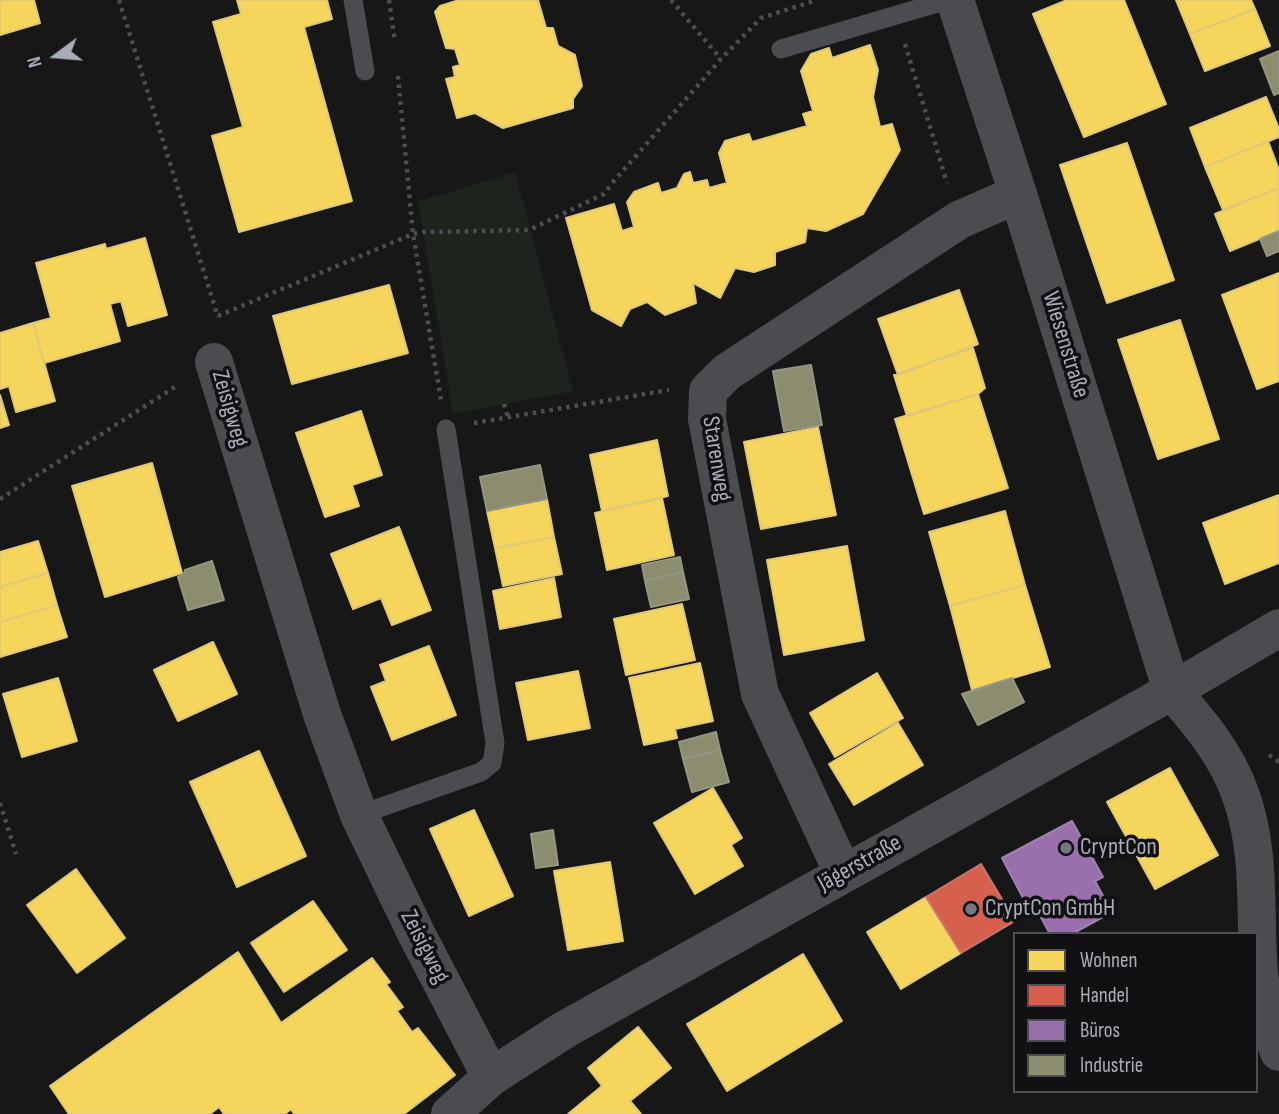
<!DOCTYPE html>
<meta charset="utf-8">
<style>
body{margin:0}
#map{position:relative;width:1279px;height:1114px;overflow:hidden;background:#171717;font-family:"Sofia Sans Condensed",sans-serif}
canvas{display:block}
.legend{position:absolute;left:1013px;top:932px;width:245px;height:161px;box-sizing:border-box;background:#111113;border:2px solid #4d4f55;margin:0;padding:9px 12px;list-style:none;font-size:21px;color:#a8adb8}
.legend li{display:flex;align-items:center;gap:14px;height:35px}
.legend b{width:35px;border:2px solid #4d4f55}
.north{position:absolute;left:21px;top:21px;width:70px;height:70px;-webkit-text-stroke:5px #111113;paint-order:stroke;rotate:254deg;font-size:19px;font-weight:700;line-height:28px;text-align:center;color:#a8adb8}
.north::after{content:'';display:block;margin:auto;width:24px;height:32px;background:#a8adb8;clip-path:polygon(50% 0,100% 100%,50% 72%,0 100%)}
</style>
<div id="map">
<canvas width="1279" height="1114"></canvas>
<ul class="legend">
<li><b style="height:19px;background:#f6d55c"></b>Wohnen</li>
<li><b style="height:19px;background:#d6604d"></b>Handel</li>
<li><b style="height:19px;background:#9970ab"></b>Büros</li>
<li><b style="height:19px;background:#8c8c6e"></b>Industrie</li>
</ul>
<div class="north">N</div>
</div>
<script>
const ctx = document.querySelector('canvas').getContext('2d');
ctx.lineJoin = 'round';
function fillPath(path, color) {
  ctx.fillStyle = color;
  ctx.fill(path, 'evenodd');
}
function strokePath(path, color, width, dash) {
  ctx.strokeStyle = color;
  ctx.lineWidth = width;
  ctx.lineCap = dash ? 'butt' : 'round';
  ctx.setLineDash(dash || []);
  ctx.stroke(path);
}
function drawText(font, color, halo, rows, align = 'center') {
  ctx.font = font + ' "Sofia Sans Condensed",sans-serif';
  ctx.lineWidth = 7;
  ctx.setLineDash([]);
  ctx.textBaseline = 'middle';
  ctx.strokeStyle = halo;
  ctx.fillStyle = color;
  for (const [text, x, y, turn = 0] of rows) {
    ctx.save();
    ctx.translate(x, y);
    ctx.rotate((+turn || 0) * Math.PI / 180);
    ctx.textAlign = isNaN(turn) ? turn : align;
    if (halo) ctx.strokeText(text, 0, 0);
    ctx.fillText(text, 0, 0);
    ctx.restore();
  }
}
fillPath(new Path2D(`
 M515,172L573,391L453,414L418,202Z`), '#1d241e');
const homes = new Path2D(`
 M0,0H34L40,23L0,35Z
 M237,0H327L332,19L304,27L352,201L239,232L212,136L243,127L213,22L241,14Z
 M538,0L546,28H553L558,46L575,55L582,86L573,99V108L503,128L475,113L457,118L446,79L455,77L453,67L460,65L455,49L446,48L435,12L440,6L459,0Z
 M1067,0H1124L1166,104L1084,137L1033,14Z
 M1176,0H1251L1255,9L1190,34Z
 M1255,9L1270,46L1205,71L1190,34Z
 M870,45L878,70L873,97L880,127L892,124L900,150L863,214L826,231L807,228L805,242L775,252V265L754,272L735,268L720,298L693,283L696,303L665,315L647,302L630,309L621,326L592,310L566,218L614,204L622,231L634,227L627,202L634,192L658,183L661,193L677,188L684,174L690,172L693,183L707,180L709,188L727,183L719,153L725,141L749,134L752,142L807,126L803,114L813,111L801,71L811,54L829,48L832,58Z
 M1266,97L1279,129V137L1205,167L1190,128Z
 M1268,141L1279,170V188L1223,210L1205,167Z
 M1127,143L1174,280L1107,303L1060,165Z
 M1279,188V231L1230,251L1215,214Z
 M145,238L167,315L128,326L121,301L110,304L120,341L44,363L33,323L51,318L36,263L105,244L106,249Z
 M1279,273V381L1257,389L1222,295Z
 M389,285L408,353L292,384L273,316Z
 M959,290L978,344L898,375L878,319Z
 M1180,320L1219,439L1158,459L1118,340Z
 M33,323L55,401L16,412L9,386L0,389V333Z
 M973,348L985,388L978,394L907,416L894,375Z
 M978,394L1008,488L924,514L895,419Z
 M0,395L9,425L0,428Z
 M361,411L382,475L352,485L359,506L325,517L296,433Z
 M818,427L836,515L761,529L744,442Z
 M657,440L668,496L602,511L590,455Z
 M152,463L182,573L105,597L72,486Z
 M1279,495V563L1225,584L1203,523Z
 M662,498L674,555L607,570L595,513Z
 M547,499L554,537L495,548L487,511Z
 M1005,511L1025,585L950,606L929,532Z
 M399,527L431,610L392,625L381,598L353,609L331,554Z
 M554,537L562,574L503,586L495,548Z
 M38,541L48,573L0,587V552Z
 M847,546L864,640L784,655L767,560Z
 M48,573L57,605L0,622V587Z
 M554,578L561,617L500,629L493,591Z
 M1025,585L1050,667L972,690L950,606Z
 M682,604L695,660L626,675L614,619Z
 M57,605L67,637L0,657V622Z
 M213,642L237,694L178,721L154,670Z
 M429,646L456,715L392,740L371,687L386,681L380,665Z
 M700,663L713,721L675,729L677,738L644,745L629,678Z
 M578,671L590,728L528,740L516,683Z
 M877,673L903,718L835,757L810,713Z
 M58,678L77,741L22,757L3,694Z
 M898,723L923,765L854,805L829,764Z
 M259,751L306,856L237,887L190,782Z
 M1170,768L1218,855L1155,889L1107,802Z
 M713,788L742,838L731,845L743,866L695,894L654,823Z
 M474,810L513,896L469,916L430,829Z
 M610,862L623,941L568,950L554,871Z
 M76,869L125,938L77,973L27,905Z
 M926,897L961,953L901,989L867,932Z
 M313,901L347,950L284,992L251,943Z
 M238,952L281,1023L372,958L390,982L386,984L403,1007L397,1011L412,1032L418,1028L455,1075L404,1114H294L291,1109L285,1114H224L219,1107L210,1114H69L50,1086Z
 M803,954L842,1021L727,1091L687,1024Z
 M638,1027L671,1068L630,1101L641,1114H568L602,1086L588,1068Z`);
fillPath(homes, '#f6d55c');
strokePath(homes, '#dfc978', 2);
const shops = new Path2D(`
 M981,864L1015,921L961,953L926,897Z`);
fillPath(shops, '#d6604d');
strokePath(shops, '#c8776d', 2);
const offices = new Path2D(`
 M1072,821L1103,877L1095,881L1112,912L1072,934H1050L1038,912L1032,915L1002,858Z`);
fillPath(offices, '#9970ab');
strokePath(offices, '#9e82af', 2);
const industry = new Path2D(`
 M1279,51V93L1274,95L1260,59Z
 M1279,231V251L1267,256L1260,239Z
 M811,365L822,425L784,431L773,371Z
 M540,465L547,499L487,511L480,477Z
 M680,557L683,572L645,581L642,565Z
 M212,561L224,600L188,610L178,577L184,574L185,570Z
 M683,572L689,599L651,607L645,581Z
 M1012,678L1024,702L978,725L962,694Z
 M716,732L720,750L683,759L679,742Z
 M720,750L729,782L692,792L683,759Z
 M553,830L558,865L536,868L531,834Z`);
fillPath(industry, '#8c8c6e');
strokePath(industry, '#949684', 2);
strokePath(new Path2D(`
 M119,0L218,317
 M389,0L395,42
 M671,0L721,59
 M905,44L947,183
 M398,76L413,234L441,400
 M218,316L413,234L423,232L529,230L604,194L613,182L721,59L761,18L817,0
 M504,404L508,417
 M474,423L669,390
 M0,499L178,385
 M1269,755L1279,762
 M0,803L16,854`), '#4d4e52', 4.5, [3.5, 5]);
strokePath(new Path2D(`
 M353,0L365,71
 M781,49L948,0
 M359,815L481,772L492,763L495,743L446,429`), '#4b4c50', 19);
strokePath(new Path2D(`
 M955,0L1018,194L1172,691C1199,722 1226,754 1240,793C1262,852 1254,914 1259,974C1262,1001 1270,1027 1279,1052
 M214,362L322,714L359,815L417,935L491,1077
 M843,873L760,694L707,419L708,391L727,372L959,220L1018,194
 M450,1114L491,1077L564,1030L1172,691L1279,628`), '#4b4c50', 38);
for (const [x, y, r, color] of [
 [1066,848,7,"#757880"],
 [971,909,7,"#757880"]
]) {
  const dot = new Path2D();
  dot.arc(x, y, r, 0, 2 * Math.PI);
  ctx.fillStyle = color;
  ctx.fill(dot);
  strokePath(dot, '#111113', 2.5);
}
drawText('24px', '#a8adb8', '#111113', [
 ["Wiesenstraße",1065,345,73],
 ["Zeisigweg",229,409,74],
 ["Starenweg",716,459,81],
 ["Jägerstraße",860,864,-29],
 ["Zeisigweg",424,947,63]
]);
drawText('24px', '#a8adb8', '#111113', [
 ["CryptCon",1080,848],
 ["CryptCon GmbH",985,909]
], 'left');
</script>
